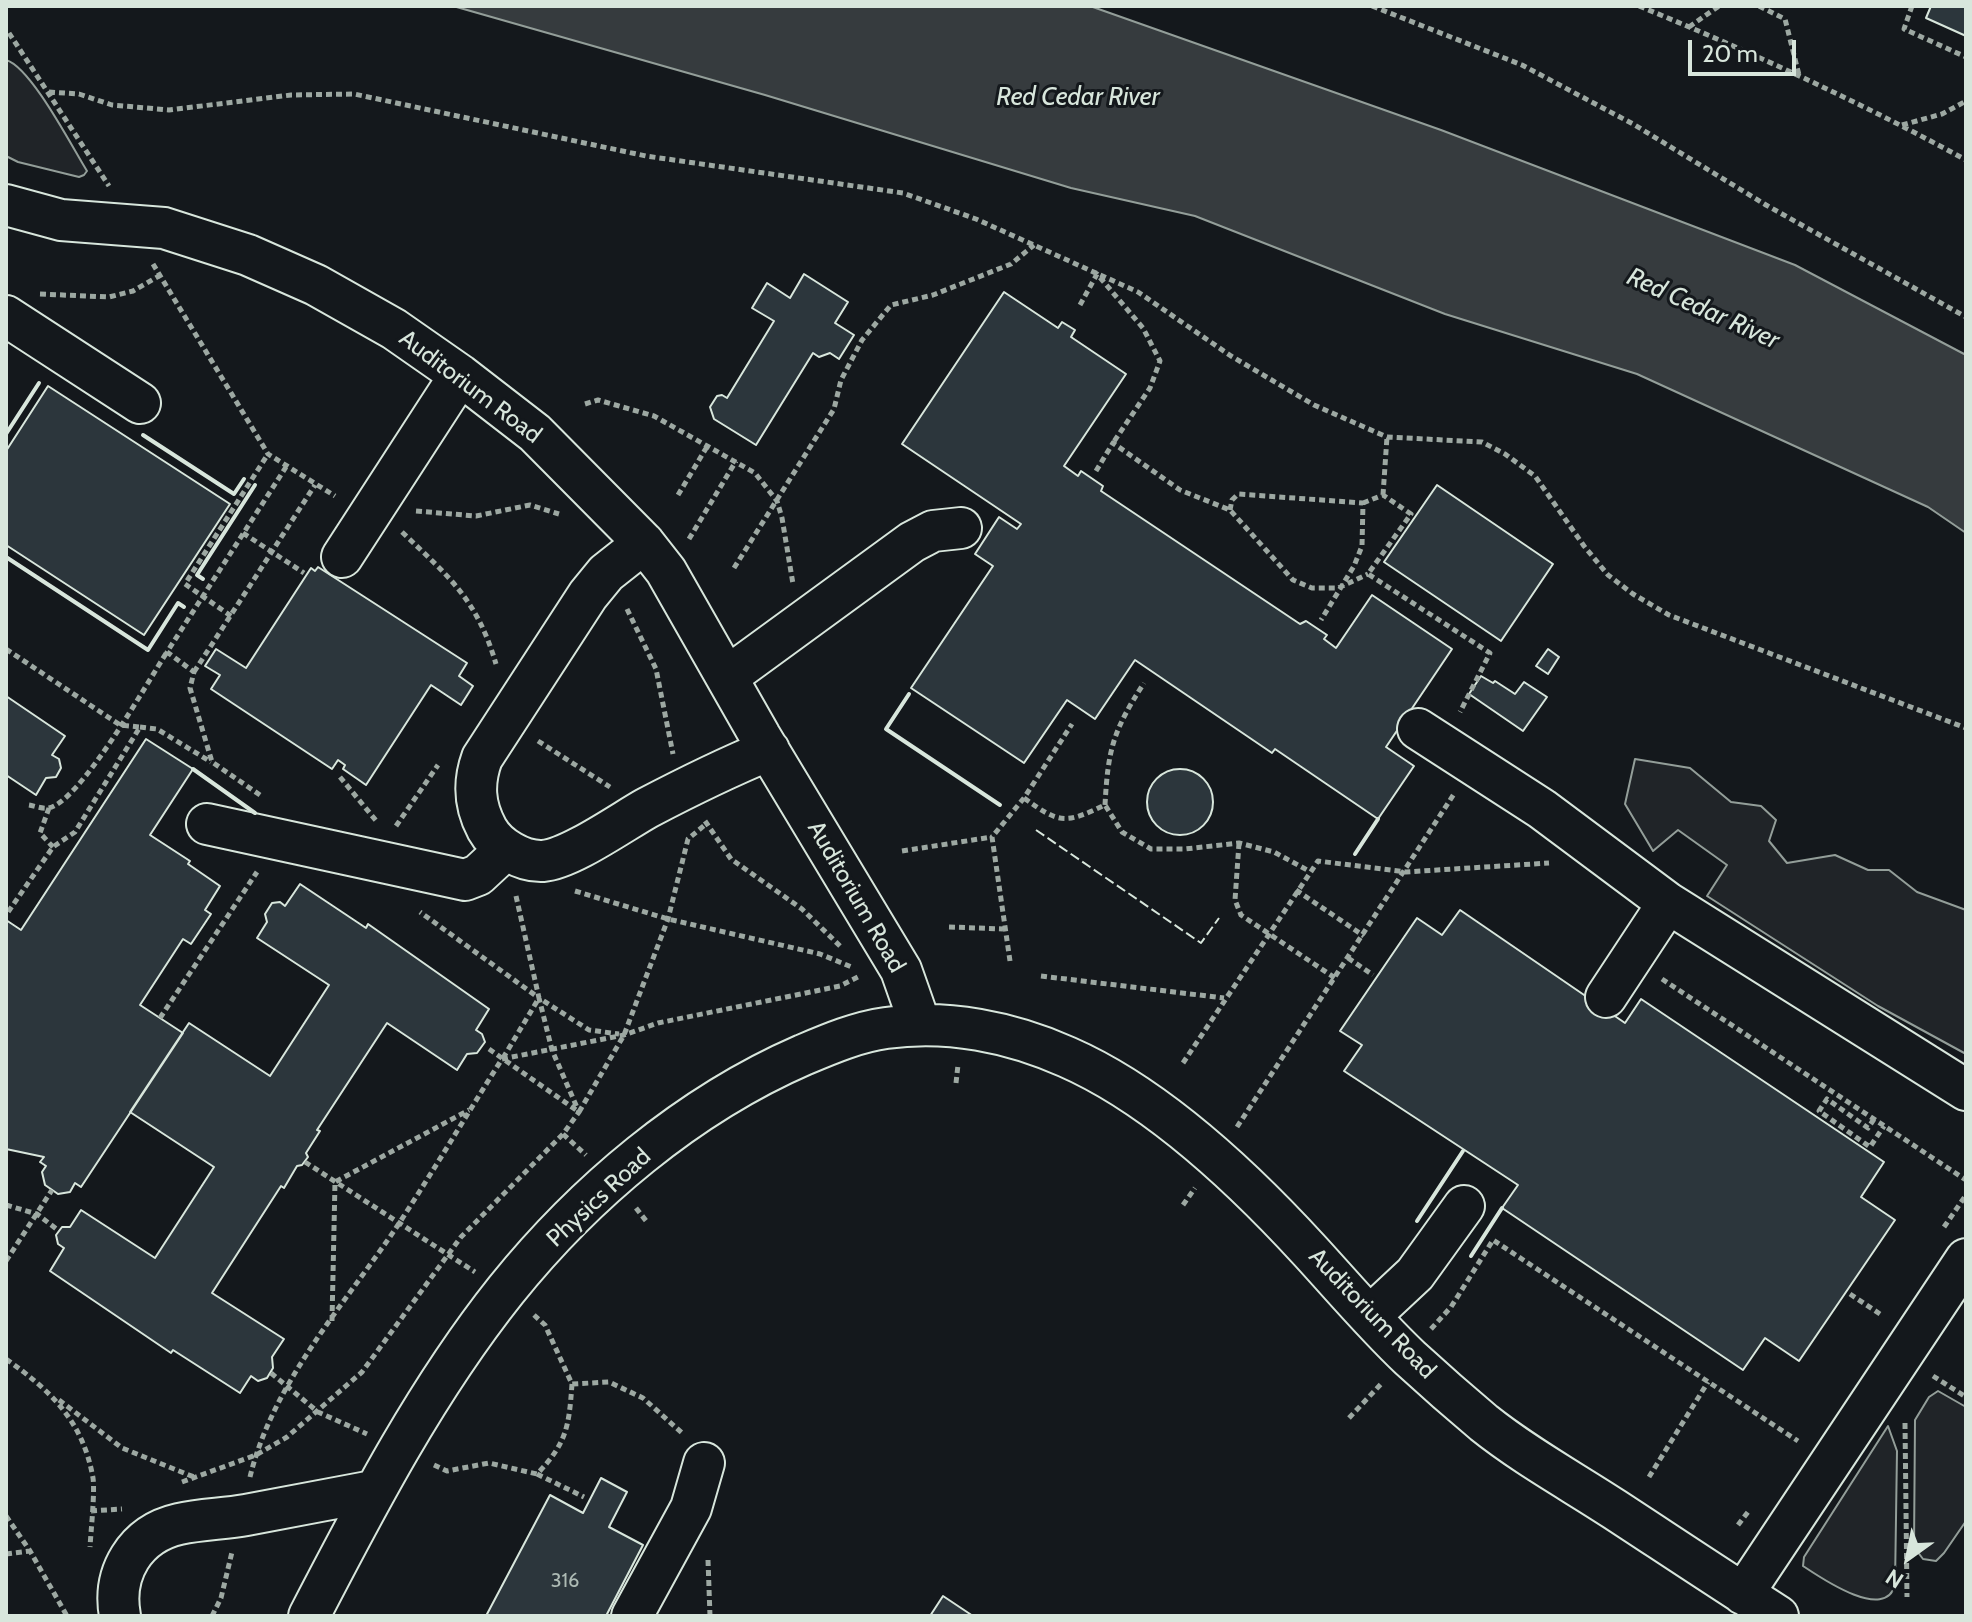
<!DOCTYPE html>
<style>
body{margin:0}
#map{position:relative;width:1972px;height:1622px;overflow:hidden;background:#14181c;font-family:Cabin,sans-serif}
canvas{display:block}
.frame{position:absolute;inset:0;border:8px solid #d8e6dc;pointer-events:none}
.north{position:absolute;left:1868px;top:1518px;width:80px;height:80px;-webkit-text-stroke:6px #14181c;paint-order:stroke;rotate:213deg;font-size:22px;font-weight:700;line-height:32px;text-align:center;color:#d8e6dc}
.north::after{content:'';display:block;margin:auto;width:28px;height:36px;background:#d8e6dc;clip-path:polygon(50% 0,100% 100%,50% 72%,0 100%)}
.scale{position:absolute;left:1688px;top:40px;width:108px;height:36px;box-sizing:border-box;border:4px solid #d8e6dc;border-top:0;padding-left:10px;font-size:24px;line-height:28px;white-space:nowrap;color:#d8e6dc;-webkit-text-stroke:6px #14181c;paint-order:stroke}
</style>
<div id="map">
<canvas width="1972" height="1622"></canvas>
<div class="frame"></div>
<div class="north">N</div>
<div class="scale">20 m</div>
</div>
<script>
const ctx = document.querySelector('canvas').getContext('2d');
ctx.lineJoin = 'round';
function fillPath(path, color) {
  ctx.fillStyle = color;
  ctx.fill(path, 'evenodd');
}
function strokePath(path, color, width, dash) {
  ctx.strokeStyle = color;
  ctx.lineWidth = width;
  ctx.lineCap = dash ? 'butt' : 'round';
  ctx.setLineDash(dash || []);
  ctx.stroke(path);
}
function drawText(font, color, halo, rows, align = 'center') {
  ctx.font = font + ' Cabin,sans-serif';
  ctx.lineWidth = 6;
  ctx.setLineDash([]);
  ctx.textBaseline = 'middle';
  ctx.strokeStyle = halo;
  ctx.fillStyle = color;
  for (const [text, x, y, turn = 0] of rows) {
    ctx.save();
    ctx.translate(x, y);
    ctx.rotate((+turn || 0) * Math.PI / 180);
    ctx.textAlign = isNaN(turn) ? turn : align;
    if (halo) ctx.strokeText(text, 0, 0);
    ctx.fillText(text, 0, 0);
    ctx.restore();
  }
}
const green = new Path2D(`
 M6,60C31,67 72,147 87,171L84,175L79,177L18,162L6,156Z
 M1635,759L1690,768L1731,802L1761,806L1776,820L1769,841L1787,863L1835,855L1868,870H1889L1917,892L1966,910V1054L1878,1006L1707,896L1727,865L1678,830L1653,851L1625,804Z
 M1938,1391L1966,1407V1521L1944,1553L1936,1561L1923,1559L1914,1547L1915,1420L1929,1397Z
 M1888,1426L1897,1451L1895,1585C1885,1622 1821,1578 1803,1566L1804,1557Z`);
fillPath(green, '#202428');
strokePath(green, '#939e99', 2);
const water = new Path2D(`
 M453,6H1090L1441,130L1795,265L1966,355V533L1928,507L1637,374L1445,314L1195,216L1071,188L765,95Z`);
fillPath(water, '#363b3e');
strokePath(water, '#939e99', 2);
const building = new Path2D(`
 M1931,6H1966V36L1926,18Z
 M804,274L848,302L835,323L854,335L839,359L830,353L819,357L813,353L756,445L714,419L710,407L717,396L722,395L727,398L774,321L752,308L767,283L790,298Z
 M1004,292L1058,328L1062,322L1075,330L1071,337L1126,374L1064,466L1078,476L1081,471L1103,486L1101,491L1300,624L1306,621L1327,635L1324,639L1336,648L1372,595L1452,649L1386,747L1414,766L1378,819L1275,749L1272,753L1135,660L1095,719L1067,700L1024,763L911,688L993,566L975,554L999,517L1017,529L1021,524L902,444Z
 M48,386L230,504L144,635L6,545V451Z
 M1437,485L1553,564L1501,641L1384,562Z
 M318,567L467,663L459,676L473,686L461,705L431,685L366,785L343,769L345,765L338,760L332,769L211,689L220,675L205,666L216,649L246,668L311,568L315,571Z
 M1548,649L1559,657L1548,674L1536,666Z
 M1481,676L1493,683L1495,681L1515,694L1524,682L1547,697L1523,731L1469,694Z
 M6,696L65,736L52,755L59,759L61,768L56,777L46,778L36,795L6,775Z
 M146,739L193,769L150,835L190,861L188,864L220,886L205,910L211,914L191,944L183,939L140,1005L183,1033L81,1187L75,1183L70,1192L58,1194L45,1185L42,1172L46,1166L40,1162L44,1157L6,1149V920L21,930Z
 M1147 802a33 33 0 1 1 66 0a33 33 0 1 1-66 0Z
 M300,884L366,928L368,924L489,1009L476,1030L482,1034L485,1042L477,1053L467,1054L457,1070L387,1023L317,1130L320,1131L306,1153L308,1157L302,1165L297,1166L284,1188L281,1186L212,1293L284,1339L272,1357L273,1368L267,1378L258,1381L251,1376L240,1393L173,1350L171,1353L50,1271L64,1248L58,1244L56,1235L62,1227H70L81,1210L155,1258L214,1167L130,1112L189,1023L270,1076L329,985L257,938L267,922L265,914L272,903L280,902L285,906Z
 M1460,910L1625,1023L1641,999L1884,1162L1861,1197L1895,1220L1799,1361L1765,1338L1743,1370L1502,1208L1518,1185L1344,1071L1362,1045L1340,1031L1417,918L1442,935Z
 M601,1478L627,1492L609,1527L643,1545L606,1616H486L550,1495L583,1513Z
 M943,1596L973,1616H930Z`);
fillPath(building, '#2c363c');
strokePath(building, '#d8e6dc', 2);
const minor = new Path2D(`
 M6,205L61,220L164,228L248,255L316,285L394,329L460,375L535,433L644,543L666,571L760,736L901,970L920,1024
 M6,316L140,403
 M644,543L606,573L588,595L482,758C473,783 474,805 487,829C497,847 522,862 543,861C570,859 622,822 647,808C687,787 728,767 769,750
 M342,557L460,375
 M727,677L912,542L933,531L961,528
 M1418,729L1542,809L1668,903L1966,1090
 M207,824L465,880L478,875L506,849
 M1606,997L1668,903
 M1370,1316L1415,1274L1464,1206
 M1743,1594L1966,1259
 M120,1616C112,1573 135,1534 179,1524C201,1519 224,1519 246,1515C289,1507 331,1499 373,1491
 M309,1616C367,1504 427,1389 506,1290C584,1193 688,1105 803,1055C829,1044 857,1032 886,1028C947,1019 1011,1032 1067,1057C1156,1096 1245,1180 1310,1251C1343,1287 1375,1325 1410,1358C1434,1380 1459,1402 1484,1423C1524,1455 1571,1481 1614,1509C1669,1545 1723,1581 1778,1616
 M632,1616L691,1508L704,1463`);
strokePath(minor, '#d8e6dc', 44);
strokePath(new Path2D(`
 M1372,6L1522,65L1633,124L1766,205L1966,317
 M1639,6C1751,52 1860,102 1966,160
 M1759,6L1785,19L1799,75
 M1912,6L1904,29L1966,57
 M1689,27L1719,6
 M9,33L109,186
 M49,92L79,94L112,105L169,110L291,95L354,94L646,156L903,193L976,219L1138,292L1231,356L1314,405L1387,437L1482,442L1505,454L1535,476L1584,546L1608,575L1633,594L1669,615L1966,728
 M1902,125L1942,114L1966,101
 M153,264L268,454L335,496
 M40,294L109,297L133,291L159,276
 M1080,305L1097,274L1143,328L1160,361L1150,388L1113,443
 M585,404L598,400L654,416L755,473L777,501L782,518L793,584
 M1096,471L1113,443L1180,490L1230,510L1293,580L1312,588H1338L1368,574
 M678,495L708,445
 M1383,495L1387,437
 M1363,503L1383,495L1411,514L1368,574L1490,653L1460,712
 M1230,510L1232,500L1238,494L1363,503L1362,546L1354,566L1321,620
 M416,511L476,516L530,505L559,514
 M402,532C449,577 477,599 496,664
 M243,533L304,573
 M689,539L736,461
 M734,568L834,409L841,380L862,340L891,305L933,295L1011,264L1034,245
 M627,609L656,669L673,754
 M231,616L185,584L268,454
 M6,649L120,725L140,727L75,832L53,847L6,915
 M194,672L315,485
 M140,727L157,729L211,762
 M538,741L610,787
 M340,777L378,823
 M260,795L212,762L190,688L194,672L167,652L286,467
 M1024,798C1060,824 1065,824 1105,805L1122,832L1151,849H1185L1239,843L1274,852L1309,871
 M29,805C35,806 42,809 48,808C79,804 147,683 167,652
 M1105,805C1108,749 1113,731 1144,683
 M49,808L40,833L53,847
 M705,821L731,859L802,909L840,946
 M396,826L438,765
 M1239,843L1235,900L1241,915L1335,978
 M902,851L992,837
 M1296,890L1364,936
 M575,891L668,919L820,954L854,968
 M516,896L539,998L589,1030L619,1034
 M949,927L1003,929
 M1348,958L1373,975
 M1010,961L992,837L1024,798L1072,724
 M1041,976L1224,998
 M1662,979L1966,1180
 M160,1018L257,872
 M489,1049L579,1112L624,1035L668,919L688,839L706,824
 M503,1058L539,998
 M1183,1063L1318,861L1406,872L1549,863
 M956,1083L958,1065
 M1874,1119L1868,1128L1827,1099L1819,1111L1870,1147L1884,1126
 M1237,1127L1454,794
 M563,1134L586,1155
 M305,1162L475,1272
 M6,1205L37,1214L59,1231
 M1183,1205L1195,1188
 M636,1208L647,1222
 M1944,1227L1966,1195
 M6,1261L52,1190
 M1850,1294L1883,1316
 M534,1315L545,1325L572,1384L609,1382L643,1398L682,1433
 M332,1321L335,1182L469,1110
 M1431,1329L1451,1307L1493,1240L1798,1441
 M6,1359C51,1391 83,1421 93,1478C95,1492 91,1530 90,1547
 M271,1373L318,1412L367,1434
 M1933,1376L1966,1397
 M59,1400L122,1448L194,1477
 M1349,1418L1381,1384
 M1905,1423L1907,1597
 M434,1465L447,1471L489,1463L537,1474C567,1443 569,1426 572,1384
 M537,1474L584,1497
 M250,1477C273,1382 345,1304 398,1225C434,1170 467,1114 502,1059L624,1035L658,1023L840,986L860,976
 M1649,1477L1708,1382
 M182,1482L256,1455L287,1437L362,1372L461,1237L563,1134L579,1112L552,1050L539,998L420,912
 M91,1511L122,1509
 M6,1516L30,1551L67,1616
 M1738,1525L1748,1512
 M6,1554L30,1551
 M708,1560L710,1616
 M212,1616L221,1598L232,1552`), '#9da8a2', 5, [6, 4]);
strokePath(minor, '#14181c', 40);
strokePath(new Path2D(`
 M1036,830L1201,943L1219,918`), '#d8e6dc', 2, [10, 4]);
strokePath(new Path2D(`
 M6,434L39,383
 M143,435L234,494L244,479
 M6,557L148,650L178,603L184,607
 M203,579L197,575L255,485
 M909,694L886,729L1000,805
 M193,769L255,813
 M1355,854L1378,819
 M1417,1221L1463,1151
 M1471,1256L1502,1208`), '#d8e6dc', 4);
drawText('20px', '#adbab4', null, [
 ["316",565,1581]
]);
drawText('24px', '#d8e6dc', '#14181c', [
 ["Auditorium Road",470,387,37],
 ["Auditorium Road",856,897,60],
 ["Physics Road",599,1198,-43],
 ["Auditorium Road",1372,1314,46]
]);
drawText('italic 26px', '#d8e6dc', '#14181c', [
 ["Red Cedar River",1078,97],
 ["Red Cedar River",1703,309,24]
]);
</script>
